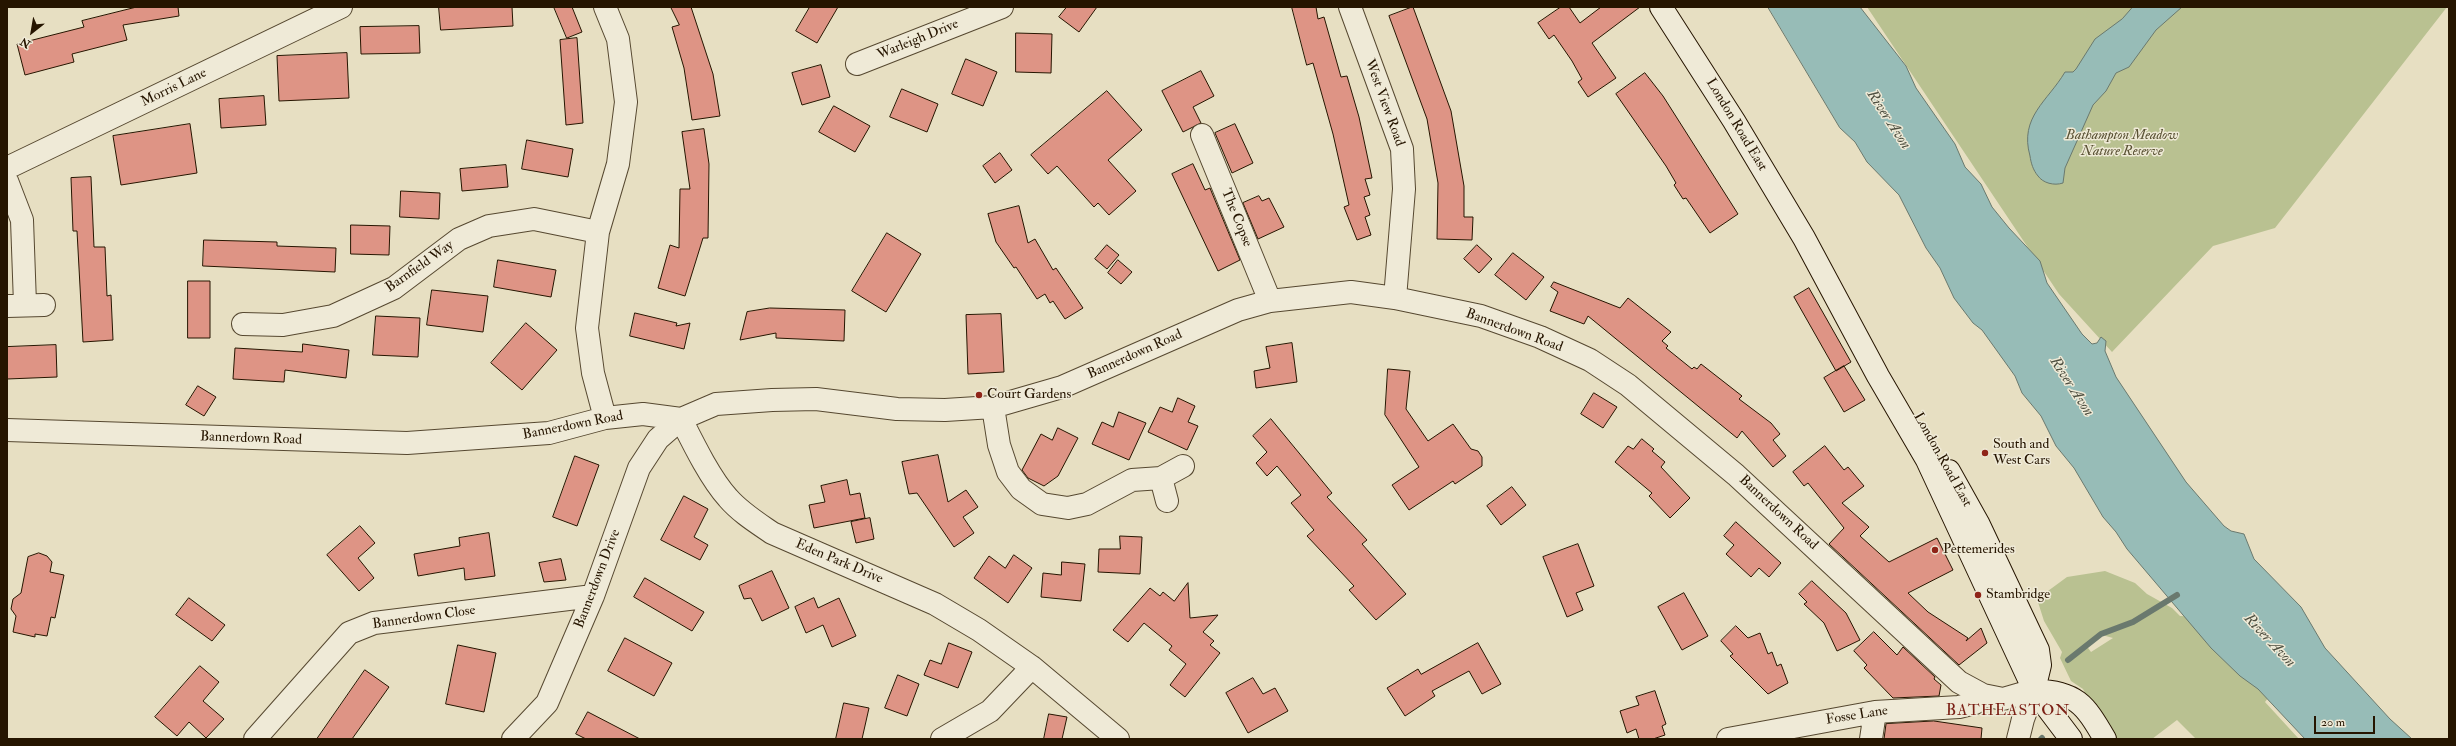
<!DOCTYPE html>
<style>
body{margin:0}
#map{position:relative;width:2456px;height:746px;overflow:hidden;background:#e7dfc2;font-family:"IM FELL Double Pica",serif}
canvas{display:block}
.frame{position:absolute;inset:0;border:8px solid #261500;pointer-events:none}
.north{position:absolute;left:12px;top:12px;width:40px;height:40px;-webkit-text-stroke:3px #efead7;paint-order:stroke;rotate:211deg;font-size:11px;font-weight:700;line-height:16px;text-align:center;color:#261500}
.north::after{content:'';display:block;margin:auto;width:14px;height:18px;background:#261500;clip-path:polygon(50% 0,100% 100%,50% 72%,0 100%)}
.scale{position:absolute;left:2314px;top:716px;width:61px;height:18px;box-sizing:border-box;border:2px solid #261500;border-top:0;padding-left:5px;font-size:12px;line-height:14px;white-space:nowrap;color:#261500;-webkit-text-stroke:3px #efead7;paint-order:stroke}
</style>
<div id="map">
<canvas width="2456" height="746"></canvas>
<div class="frame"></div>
<div class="north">N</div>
<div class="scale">20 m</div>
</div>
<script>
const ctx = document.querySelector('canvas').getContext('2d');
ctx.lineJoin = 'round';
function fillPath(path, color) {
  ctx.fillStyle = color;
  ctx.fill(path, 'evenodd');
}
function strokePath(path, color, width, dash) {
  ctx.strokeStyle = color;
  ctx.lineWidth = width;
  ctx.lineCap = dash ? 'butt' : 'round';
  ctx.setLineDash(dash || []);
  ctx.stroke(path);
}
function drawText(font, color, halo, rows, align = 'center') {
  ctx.font = font + ' "IM FELL Double Pica",serif';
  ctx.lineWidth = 3;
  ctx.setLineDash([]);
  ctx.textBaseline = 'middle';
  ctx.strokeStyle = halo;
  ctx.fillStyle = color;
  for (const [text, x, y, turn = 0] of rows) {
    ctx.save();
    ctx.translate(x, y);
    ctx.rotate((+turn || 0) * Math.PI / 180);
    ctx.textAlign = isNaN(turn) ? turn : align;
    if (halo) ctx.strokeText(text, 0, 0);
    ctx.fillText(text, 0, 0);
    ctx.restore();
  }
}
fillPath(new Path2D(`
 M1867,7H2447L2275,228L2213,246L2112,352L2059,294Z
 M2105,571L2135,583L2147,594L2172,608L2180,616L2204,617L2272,693L2265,702L2299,739H2196L2177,720L2152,739H2108L2083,689L2071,681L2060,658L2062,652L2044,621L2037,599L2067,577ZM2102,635L2113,638L2091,652L2086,645Z`), '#b9c191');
const water = new Path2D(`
 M1768,7H1860L1906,66L1916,88L1955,144L1965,167L1981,184L1992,207L2009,228L2040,261L2047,283L2082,334L2092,344L2097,343L2101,337L2106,341L2105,351L2116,377L2186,482L2224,526L2231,531L2244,534L2254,559L2301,607L2325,648L2390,719L2412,739H2305L2258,689L2240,676L2211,648L2127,549L2116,532L2103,517L2074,468L2056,446L2041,416L2022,393L2015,376L1982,330L1973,323L1954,298L1940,268L1926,248L1899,195L1867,162L1855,142L1840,128Z
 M2133,7H2182L2156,30L2129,67L2116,73L2106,91L2093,105L2065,168L2063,183C2054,186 2043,183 2038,176C2033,170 2031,163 2030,156C2019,117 2048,101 2065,72H2073L2076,69L2095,39L2122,19Z`);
fillPath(water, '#97bcb7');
strokePath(water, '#6a796e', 1);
strokePath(new Path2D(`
 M2068,660L2101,634L2133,622L2177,595
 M2041,739L2042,738`), '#6a796e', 6);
const building = new Path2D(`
 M137,7H178L179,16L123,25L127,40L72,54L74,62L25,75L17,44L84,27L82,21Z
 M439,7H512L513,26L441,30Z
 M554,7H572L582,32L567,38Z
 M671,7H691L713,74L720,116L692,120L684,68L672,27L679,25Z
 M810,7H838L817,43L796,31Z
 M1067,7H1097L1079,32L1059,17Z
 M1292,7H1316L1318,19L1324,17L1341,77L1347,76L1359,117L1372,178L1365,179L1370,195L1364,197L1370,215L1365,217L1371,235L1357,240L1344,207L1349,205L1333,134L1313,63L1307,65Z
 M1413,7L1451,111L1464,186V217H1473L1472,240L1437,239L1438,183L1427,119L1389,16Z
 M1561,7H1569L1580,23L1601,7H1640L1592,43L1616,78L1588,97L1578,82L1582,79L1572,61L1554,35L1549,39L1538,23Z
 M419,26L420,53L361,54L360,27Z
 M1016,33L1052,34L1051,73L1016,72Z
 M577,38L583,123L566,125L560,40Z
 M347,53L349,98L279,101L277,56Z
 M966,59L997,72L983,106L952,94Z
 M821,65L830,97L802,105L792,73Z
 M1201,71L1214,96L1193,107L1201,123L1183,132L1162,91Z
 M1645,73L1663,96L1738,214L1710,233L1686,198L1683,199L1674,185L1676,183L1666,166L1616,94Z
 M902,89L938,104L927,132L890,117Z
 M1107,91L1142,130L1108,160L1136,191L1109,215L1098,203L1094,207L1057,166L1048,174L1031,155Z
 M264,96L266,125L221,128L219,99Z
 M834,106L870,126L855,152L819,132Z
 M190,124L197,173L121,185L113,136Z
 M1235,124L1253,163L1232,173L1215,133Z
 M704,129L709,164L708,238H703L685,296L658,288L670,245L679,248L680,189H690L682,132Z
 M527,140L573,149L568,177L522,169Z
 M1000,153L1012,170L995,183L983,166Z
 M1193,164L1205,190L1210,188L1212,193L1240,260L1218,271L1172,174Z
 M506,165L508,187L462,191L460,169Z
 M91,177L94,247H105L107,296L111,295L113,340L83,342L77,231H73L71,178Z
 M401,191L440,193L439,219L400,217Z
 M1259,196L1262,201L1269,198L1284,227L1258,239L1243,203Z
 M1019,206L1028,243L1035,239L1053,270L1056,268L1083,308L1065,319L1053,301L1050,303L1045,294L1037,299L1016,267L1014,268L996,242L988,214Z
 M351,225L390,226L389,255L351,254Z
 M887,233L921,254L886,312L852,291Z
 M204,240L277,242V246L336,248L335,272L203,266Z
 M1107,245L1119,255L1107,269L1095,259Z
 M1477,245L1492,259L1479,273L1464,259Z
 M1513,253L1544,277L1526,300L1495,275Z
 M498,260L556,270L551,297L494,287Z
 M1118,260L1132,272L1121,284L1108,273Z
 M188,281H210V338H188Z
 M1554,282L1620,308L1628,298L1671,332L1662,341L1668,346L1666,348L1692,369L1694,367L1697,369L1701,364L1742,396L1739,399L1771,423L1780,434L1773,440L1786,456L1773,467L1742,431L1737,438L1588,316L1584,324L1550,311L1558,292L1551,287Z
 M1809,288L1851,362L1836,371L1794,297Z
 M432,290L488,296L483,332L427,325Z
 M770,308L845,310L844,341L776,338V333L740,340L747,312Z
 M635,313L677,323L676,326L690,323L684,349L630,336Z
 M1001,314L1004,372L968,374L966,315Z
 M376,316L420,318L418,357L373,355Z
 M526,323L557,350L522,390L491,363Z
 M1292,343L1297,382L1256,388L1254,371L1270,368L1266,347Z
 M303,344L349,350L346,378L285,370L284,382L233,379L235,348L302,352Z
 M56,345L57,377L7,379V347Z
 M1844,366L1865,400L1844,412L1824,378Z
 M1388,369L1410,371L1406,409L1428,441L1453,424L1471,449L1478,451L1482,457V466L1455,484L1453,481L1409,510L1392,485L1419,467L1385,415Z
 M198,386L216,397L204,416L186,405Z
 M1594,393L1617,407L1603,428L1581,414Z
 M1178,398L1195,406L1188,422L1198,426L1187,450L1148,432L1160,407L1172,412Z
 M1119,412L1146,423L1129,460L1092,444L1102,422L1113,427Z
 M1271,419L1332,493L1327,497L1367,540L1362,544L1406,594L1376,620L1349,590L1354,586L1307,536L1314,530L1291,503L1301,495L1277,466L1267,476L1256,463L1267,452L1253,436Z
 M1058,428L1078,438L1058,476L1044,486L1028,478L1022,470L1041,434L1052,440Z
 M1642,439L1654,449L1652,451L1665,462L1661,467L1690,498L1670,518L1649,496L1652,493L1615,462L1628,446L1633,449Z
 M1825,446L1844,470L1848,467L1864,486L1842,503L1869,527L1860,536L1889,562L1937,538L1953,570L1908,593L1928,612L1968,638L1966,641L1981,628L1987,643L1959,665L1829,544L1844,528L1808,483L1804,486L1793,472Z
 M938,455L948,502L966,490L978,507L963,517L974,533L954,547L917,493L909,494L902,462Z
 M575,456L599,465L577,526L553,517Z
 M847,480L850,495L860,493L865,518L814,528L809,505L825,502L821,486Z
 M1512,487L1526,505L1501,525L1487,506Z
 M684,496L708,509L694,537L708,545L700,560L661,540Z
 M870,518L874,539L856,543L851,522Z
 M1736,522L1781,563L1769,577L1759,568L1751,577L1726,554L1734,545L1724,536Z
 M360,526L375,543L358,558L374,578L359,591L327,555Z
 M489,533L495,576L465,580L464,568L418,576L414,554L460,546L459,538Z
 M1120,536L1142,537L1140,574L1098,572L1099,549H1120Z
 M1578,544L1594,586L1576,593L1583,610L1567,617L1543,557Z
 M39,553L47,556L52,562L50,572L64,575L55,618L51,617L47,636L35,634V637L13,632L16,616L11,609L13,599L21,593L28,557Z
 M1014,555L1032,568L1008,603L974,578L989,556L1005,568Z
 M561,559L566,580L544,582L539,563Z
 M1062,562L1085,564L1081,601L1041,597L1043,573L1061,575Z
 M772,571L789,608L762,621L751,598L744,599L739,586Z
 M645,578L704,612L692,631L634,597Z
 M1812,581L1846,613L1860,640L1837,651L1824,623L1804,604L1807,602L1799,594Z
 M1188,583L1190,618L1218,615L1203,632L1214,641L1210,645L1220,653L1185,697L1170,685L1186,664L1169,650L1172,646L1144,623L1128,642L1113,630L1150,588L1160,596L1163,592L1174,601Z
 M1684,593L1708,636L1682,650L1658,607Z
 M189,598L225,625L212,641L176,615Z
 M814,598L818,608L839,598L856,636L832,647L823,625L806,633L795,607Z
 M1736,626L1748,638L1760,633L1768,654L1772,652L1777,666L1781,664L1788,683L1768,694L1730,656L1733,654L1721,641Z
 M1874,632L1897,655L1903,647L1935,677L1934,679L1941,685L1939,696L1893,698L1864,668L1867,665L1854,651Z
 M625,638L672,663L654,696L608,671Z
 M949,643L972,652L958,688L924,675L930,660L941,664Z
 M1478,643L1501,684L1482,694L1469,671L1432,691L1435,696L1405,716L1387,688L1418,669L1421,674Z
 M458,645L496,653L484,712L446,704Z
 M200,666L219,682L203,701L224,719L206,738L189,722L177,736L155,717Z
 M365,670L389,687L352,739H317Z
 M898,675L919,684L907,716L885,708Z
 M1253,678L1263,694L1275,688L1288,711L1248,733L1226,693Z
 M1655,691L1666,724L1662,726L1665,735L1653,739H1639L1636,729L1627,733L1620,711L1639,705L1636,697Z
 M844,703L869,708L862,739H836Z
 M588,712L640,739H586L576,734Z
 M1049,714L1067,717L1062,739H1044Z
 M1934,721L1982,728L1981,739H1884L1886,724Z`);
fillPath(building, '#de9485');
strokePath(building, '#261500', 1);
const street = new Path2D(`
 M1350,7L1402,149L1404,189L1395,298
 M857,64L1002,7
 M1202,135L1270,301
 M7,168L341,7
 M7,181L22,220L25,304
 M7,306L44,305
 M243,324L283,325L333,316L394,288L459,239L489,226L534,219L598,232
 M993,407L999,445L1008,472L1021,489L1042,504L1068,508L1087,504L1132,480L1161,478L1183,466
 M605,418L593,373L587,328L598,232L618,164L626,102L618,39L605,7
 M681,419C693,443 710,478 728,498C740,512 756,522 772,533L935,604L979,630L1032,667L1118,739
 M7,430L407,443L549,433L605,418L643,414L681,419L716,404L772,400L816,399L897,409L945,410L993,407L1062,387L1238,310L1270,301L1351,292L1395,298L1481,316L1540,337L1590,360L1628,385L1736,475L1959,682L1983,695L2003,699L2034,690
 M1161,478L1167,501
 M255,739L349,633L374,623L593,596
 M513,739L547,703L593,596L639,468L658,439L681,419
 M942,739L990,711L1032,667
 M1728,739L1875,712L1959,707L1975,703L1983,695
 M1871,739L1875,712
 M2018,739L2023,719L2034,690`);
const secondary = new Path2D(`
 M1661,7L1734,121L1804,238L1878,376L1927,460L2034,690L2071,739
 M1949,471L1978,523L2038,650L2040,665L2034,690
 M2034,690C2077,693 2084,703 2105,739`);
strokePath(street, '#564830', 24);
strokePath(secondary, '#261500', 24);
strokePath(street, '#efead7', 22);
strokePath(secondary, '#efead7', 22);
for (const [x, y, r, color] of [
 [979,395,4,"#8f2418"],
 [1985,453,4,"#8f2418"],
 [1935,550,4,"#8f2418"],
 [1978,595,4,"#8f2418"]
]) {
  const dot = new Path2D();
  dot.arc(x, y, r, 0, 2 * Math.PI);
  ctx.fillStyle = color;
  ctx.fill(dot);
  strokePath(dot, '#efead7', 1.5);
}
drawText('14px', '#261500', '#efead7', [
 ["Warleigh Drive",918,40,-22],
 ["Morris Lane",174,88,-26],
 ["West View Road",1384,103,70],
 ["London Road East",1736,125,59],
 ["The Copse",1236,218,68],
 ["Barnfield Way",420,267,-35],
 ["Bannerdown Road",1514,331,20],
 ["Bannerdown Road",1135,355,-24],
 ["Bannerdown Road",573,426,-11],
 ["Bannerdown Road",251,439,2],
 ["London Road East",1942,460,61],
 ["Bannerdown Road",1778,513,43],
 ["Eden Park Drive",839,562,23],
 ["Bannerdown Drive",598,579,-69],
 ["Bannerdown Close",424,618,-8],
 ["Fosse Lane",1857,716,-9]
]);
drawText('italic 14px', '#595133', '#efead7', [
 ["Bathampton Meadow",2122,136],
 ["Nature Reserve",2122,152]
]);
drawText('14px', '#261500', '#efead7', [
 ["Court Gardens",987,395],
 ["South and",1993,445],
 ["West Cars",1993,461],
 ["Pettemerides",1943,550],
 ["Stambridge",1986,595]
], 'left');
drawText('italic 15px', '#4e4f40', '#efead7', [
 ["River Avon",1888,120,57],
 ["River Avon",2071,387,57],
 ["River Avon",2269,641,47]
]);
ctx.letterSpacing = '1px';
drawText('16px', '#7a1f14', '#efead7', [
 ["BATHEASTON",2008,712]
]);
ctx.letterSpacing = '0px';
</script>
